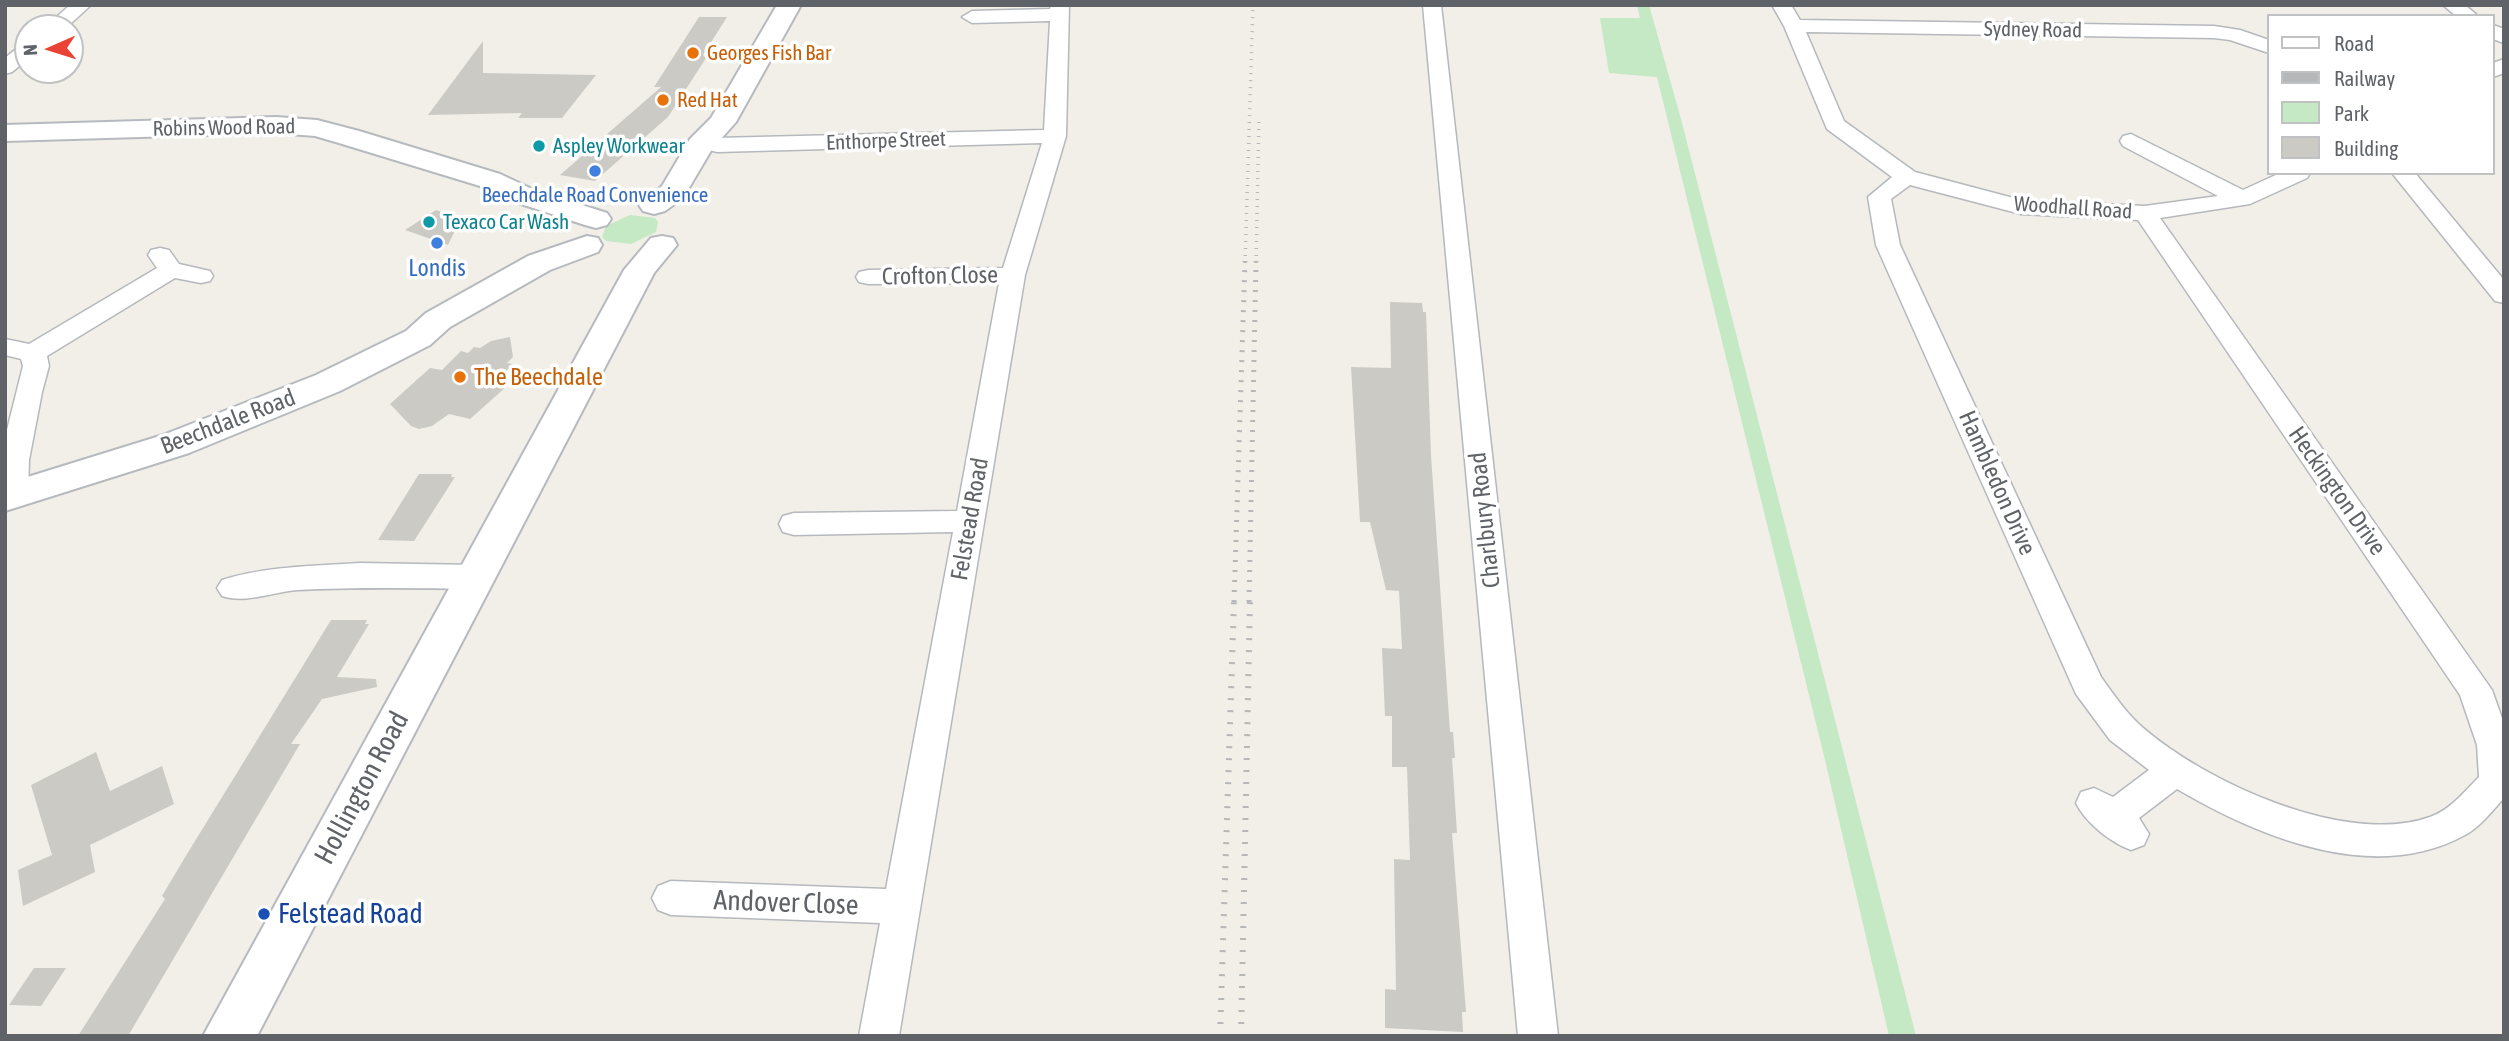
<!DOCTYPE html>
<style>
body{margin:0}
#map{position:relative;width:2509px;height:1041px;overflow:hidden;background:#f1efe8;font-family:"Asap Condensed",sans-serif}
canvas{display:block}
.frame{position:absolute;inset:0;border:7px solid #5f6368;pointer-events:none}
.legend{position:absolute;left:2267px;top:14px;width:228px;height:161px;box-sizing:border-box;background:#fff;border:2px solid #bfc1c3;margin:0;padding:9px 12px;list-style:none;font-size:21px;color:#5f6368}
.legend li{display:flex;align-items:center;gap:14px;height:35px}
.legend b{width:35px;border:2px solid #bfc1c3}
.north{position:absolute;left:14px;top:14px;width:70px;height:70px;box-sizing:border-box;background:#fff;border:2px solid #bfc1c3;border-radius:50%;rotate:267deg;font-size:19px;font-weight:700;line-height:28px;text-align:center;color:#5f6368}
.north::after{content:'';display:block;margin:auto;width:24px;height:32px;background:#ea4335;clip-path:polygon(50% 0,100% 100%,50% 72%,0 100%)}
</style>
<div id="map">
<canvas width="2509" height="1041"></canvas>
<div class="frame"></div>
<ul class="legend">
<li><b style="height:9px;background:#fff"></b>Road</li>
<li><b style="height:9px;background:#b6b7b8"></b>Railway</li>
<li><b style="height:19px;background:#c5e8c5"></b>Park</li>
<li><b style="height:19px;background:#cccac5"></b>Building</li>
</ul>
<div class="north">N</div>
</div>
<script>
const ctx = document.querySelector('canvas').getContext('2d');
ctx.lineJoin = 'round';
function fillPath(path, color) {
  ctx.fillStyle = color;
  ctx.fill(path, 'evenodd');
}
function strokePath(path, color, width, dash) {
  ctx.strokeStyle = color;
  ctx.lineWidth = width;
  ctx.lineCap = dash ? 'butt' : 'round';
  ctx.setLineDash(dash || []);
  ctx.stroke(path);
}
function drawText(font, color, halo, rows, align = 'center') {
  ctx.font = font + ' "Asap Condensed",sans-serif';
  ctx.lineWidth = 7;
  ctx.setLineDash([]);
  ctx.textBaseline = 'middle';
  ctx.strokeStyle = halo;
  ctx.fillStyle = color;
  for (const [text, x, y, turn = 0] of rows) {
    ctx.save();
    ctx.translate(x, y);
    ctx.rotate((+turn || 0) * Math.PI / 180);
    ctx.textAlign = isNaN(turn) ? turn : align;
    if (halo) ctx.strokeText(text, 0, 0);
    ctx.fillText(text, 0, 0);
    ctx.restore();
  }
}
fillPath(new Path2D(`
 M1637,5H1649L1681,119L1916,1036H1889L1825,760L1657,77L1609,73L1600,18H1640Z
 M630,215L655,218L658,222L656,232L631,244L606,241L602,237L606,226Z`), '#c5e8c5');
fillPath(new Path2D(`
 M699,17H727L703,55L706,58L668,117L595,181L560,175L661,87H654Z
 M483,41V73L596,75L562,118H518L522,113L428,115Z
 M436,210L461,218L448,245L405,230Z
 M1390,302L1422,303L1423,312H1426L1431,455L1450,732H1453L1455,758H1452L1457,833H1452L1466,1012H1462L1463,1032L1385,1028V989L1396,990L1394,859L1410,860L1407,767H1392V716H1385L1382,648L1402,649L1399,591L1386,590L1370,522H1360L1351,367L1391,368Z
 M510,337L513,357L507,363L513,364L493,385L506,387L470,419L449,414L432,426L419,429L411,426L390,404L430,368L442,370L461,351L468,353L474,347L480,348L491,341Z
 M419,474H452L451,477H455L414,541L378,540Z
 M331,620H367L365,624H369L337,677L376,679L377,687L322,699L291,744H300L128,1036H78L165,899L162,896L187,854Z
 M96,752L110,791L162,766L174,804L90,845L95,872L23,906L18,870L52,855L31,785Z
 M34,968H66L41,1006L9,1005Z`), '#cccac5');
const street = new Path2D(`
 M70,5H91L66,28H44Z
 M1051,5H1069L1066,136L1025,275L899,1036H859L880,923L671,915L658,910L652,898L658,886L671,881L886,889L953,532L794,535L783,532L779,524L783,516L794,513L957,511L999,283L868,284L859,282L856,277L859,272L868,270L1003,268L1042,143L717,152L709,150L706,145L709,140L717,138L1044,130L1050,21L972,23L962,17L972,11L1050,9Z
 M1423,5H1441L1558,1036H1518Z
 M1772,5H1791L1800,20L2214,26L2240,30L2269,40V53L2230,40L2214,38L1806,32L1844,121L1915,172L2021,200L2145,206L2218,196L2123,146L2120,141L2123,136L2131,134L2243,190L2280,173H2310L2307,178L2250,204L2160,218L2492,690L2504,724V798C2492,811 2480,827 2465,835C2374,885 2259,837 2177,789L2139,818L2149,834L2144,845L2131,850C2110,842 2086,823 2076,803L2081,792L2094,788L2113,797L2149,770L2110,740L2076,694L1876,245L1868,197L1892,177L1827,129L1784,26ZM1910,185L2021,214L2138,220L2460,695L2477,745L2479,777C2464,792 2450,810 2430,817C2346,847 2205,782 2142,727C2126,713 2114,695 2101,677L1900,245L1891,199Z
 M2443,5H2465L2478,16H2456Z
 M2493,25L2504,29V43L2493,39Z
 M28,43V59L12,72L5,74V58L21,45Z
 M2504,59V73L2493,77V63Z
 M2392,173H2415L2504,280V303L2495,301Z
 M160,248L169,250L179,264L210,271L213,276L210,281L201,283L175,278L47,356L49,366L42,392L29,460L28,496L23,503L13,506L5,504V438L23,366L21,359L5,355V339L29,344L157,268L148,255L151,250Z
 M360,563L476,565L487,569L491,577L487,585L476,589C416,588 357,587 297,590C273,592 245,604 222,596L217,588L222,580C266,566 314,566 360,563Z`);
const secondary = new Path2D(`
 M777,5H801L736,122L712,149L683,198L665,211L654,214L643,211L639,205L662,186L690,139L711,118Z
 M276,117L317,120L359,131L500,174L532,189L607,213L611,219L607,225L596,228L585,225L512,201L480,186L339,143L315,136L276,133L5,141V125Z
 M587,236L598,238L602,245L598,252L550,270L450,327L430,345L340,391L189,453L5,511V484L163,435L316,375L406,331L426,313L528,256Z
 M662,236L673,238L677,245L654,273L257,1036H203L624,270L651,238Z`);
strokePath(street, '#b5b8bc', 3);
strokePath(secondary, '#b6babf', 4);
fillPath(street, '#fff');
fillPath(secondary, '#fff');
strokePath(new Path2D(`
 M1245,263L1253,5
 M1256,263L1259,117`), '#b6b7b8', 3.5, [1, 6]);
strokePath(new Path2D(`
 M1234,602L1245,261
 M1249,602L1256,261`), '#b6b7b8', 5, [2, 8]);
strokePath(new Path2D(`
 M1220,1036L1234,600
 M1241,1036L1250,600`), '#b6b7b8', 6, [2, 10]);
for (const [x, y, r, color] of [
 [693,53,7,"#e8710a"],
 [663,100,7,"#e8710a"],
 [539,146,7,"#0f9aa8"],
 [595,171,7,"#3f7fe0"],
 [429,222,7,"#0f9aa8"],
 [437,243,7,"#3f7fe0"],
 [460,377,7,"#e8710a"],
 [264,914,7,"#1a4fb4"]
]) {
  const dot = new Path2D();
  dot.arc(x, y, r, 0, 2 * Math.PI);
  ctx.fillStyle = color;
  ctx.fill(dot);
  strokePath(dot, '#fff', 2.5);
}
drawText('21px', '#5f6368', '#fff', [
 ["Sydney Road",2033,30,1],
 ["Robins Wood Road",224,128,-1],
 ["Enthorpe Street",886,141,-2],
 ["Woodhall Road",2073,208,4]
]);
drawText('21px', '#c56008', '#fff', [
 ["Georges Fish Bar",707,53],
 ["Red Hat",677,100]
], 'left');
drawText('21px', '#0d838f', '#fff', [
 ["Aspley Workwear",553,146],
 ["Texaco Car Wash",443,222]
], 'left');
drawText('21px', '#366cbe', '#fff', [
 ["Beechdale Road Convenience",595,195]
]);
drawText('24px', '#366cbe', '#fff', [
 ["Londis",437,268]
]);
drawText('24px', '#5f6368', '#fff', [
 ["Crofton Close",940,276,-1],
 ["Beechdale Road",228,422,-21],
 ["Hambledon Drive",1997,483,66],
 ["Heckington Drive",2337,491,55],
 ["Felstead Road",970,519,-80],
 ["Charlbury Road",1485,520,-96]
]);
drawText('24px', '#c56008', '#fff', [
 ["The Beechdale",474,377]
], 'left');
drawText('28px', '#5f6368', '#fff', [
 ["Hollington Road",362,788,-62],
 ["Andover Close",786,903,2]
]);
drawText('28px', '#164399', '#fff', [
 ["Felstead Road",278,914]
], 'left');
</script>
